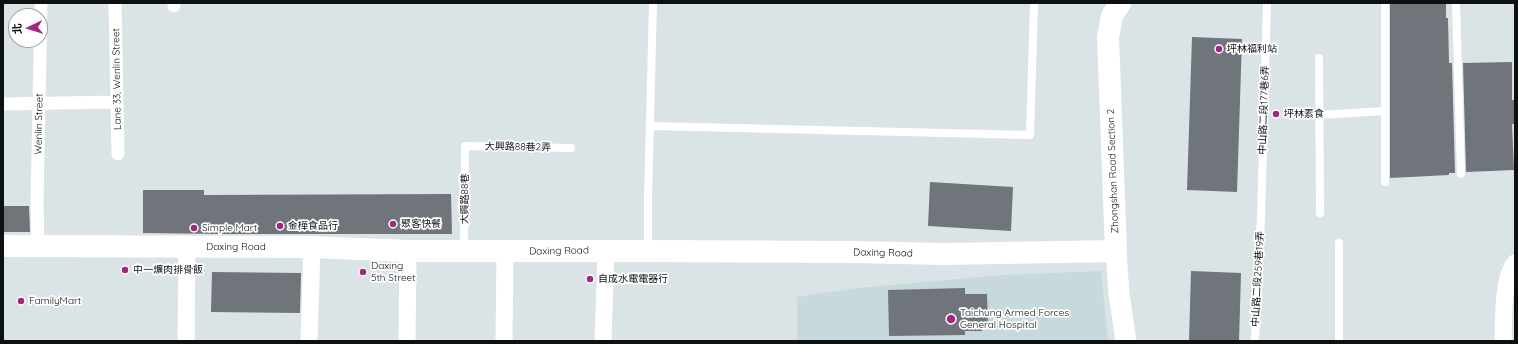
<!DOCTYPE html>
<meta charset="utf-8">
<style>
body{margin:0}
#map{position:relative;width:1518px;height:344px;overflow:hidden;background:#dae3e6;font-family:Quicksand,"Noto Sans TC",sans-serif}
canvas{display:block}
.frame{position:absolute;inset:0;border:4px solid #0e1112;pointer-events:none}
.north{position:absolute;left:8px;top:8px;width:40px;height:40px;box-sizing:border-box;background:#fff;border:1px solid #9fa0a0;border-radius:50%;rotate:266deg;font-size:11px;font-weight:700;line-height:16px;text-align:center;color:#0e1112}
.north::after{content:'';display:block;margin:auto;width:14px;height:18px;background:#a1287f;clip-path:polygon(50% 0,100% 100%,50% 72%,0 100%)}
</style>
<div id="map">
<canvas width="1518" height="344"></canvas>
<div class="frame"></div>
<div class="north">北</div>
</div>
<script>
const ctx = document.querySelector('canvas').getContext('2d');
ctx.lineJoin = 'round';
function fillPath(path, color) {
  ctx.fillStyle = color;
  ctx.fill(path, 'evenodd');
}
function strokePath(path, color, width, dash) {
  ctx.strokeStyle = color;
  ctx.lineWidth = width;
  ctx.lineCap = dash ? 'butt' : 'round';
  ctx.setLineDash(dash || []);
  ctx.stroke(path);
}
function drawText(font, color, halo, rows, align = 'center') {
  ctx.font = font + ' Quicksand,"Noto Sans TC",sans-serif';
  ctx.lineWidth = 3.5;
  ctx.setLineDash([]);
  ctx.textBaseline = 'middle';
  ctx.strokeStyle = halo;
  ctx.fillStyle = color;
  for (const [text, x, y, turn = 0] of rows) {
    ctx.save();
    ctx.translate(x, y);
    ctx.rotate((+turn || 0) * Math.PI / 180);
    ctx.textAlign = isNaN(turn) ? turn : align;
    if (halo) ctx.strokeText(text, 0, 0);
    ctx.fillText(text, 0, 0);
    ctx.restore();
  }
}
fillPath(new Path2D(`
 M1101,271L1108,341H797V297L859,288L1002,275Z`), '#c7d9dd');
fillPath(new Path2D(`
 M1390,3H1446V18H1448L1449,63H1452L1455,173H1449V175L1390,178Z
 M1192,37L1242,39L1237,192L1187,190Z
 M1512,62V100H1515V124H1512L1514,170L1466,172L1463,63Z
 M930,182L1013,187L1011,231L928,226Z
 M143,190H204V195L451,194L452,234H223L143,233Z
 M3,206H29L30,232H3Z
 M1191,271L1241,273L1239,341H1189Z
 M212,272L301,273L300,313L211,312Z
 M965,288V294H987L988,325H982V331H965V335L889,336L888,290Z`), '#6f757a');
strokePath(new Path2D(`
 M1456,3L1461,174
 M1319,58L1320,213
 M1319,115L1384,111
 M650,126L1030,135L1034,3
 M1385,182V3
 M648,250V199L653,3
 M464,251L465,146L571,148
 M1255,341L1261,217L1267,3
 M1339,341V243`), '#fff', 8);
strokePath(new Path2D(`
 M115,3L118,154
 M174,3V6
 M3,104L117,102
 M38,246L37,202L41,3`), '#fff', 13);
strokePath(new Path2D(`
 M186,341L187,246
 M309,341L312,247
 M407,341L408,251
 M504,341L505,252
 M603,341L606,251
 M1503,341C1504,321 1502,278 1515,263`), '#fff', 17);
strokePath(new Path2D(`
 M1116,251L1119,294L1126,341`), '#fff', 21);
strokePath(new Path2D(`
 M3,246L312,247L408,251H648L857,252L943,254L1116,251L1108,37L1112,16L1120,3`), '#fff', 22);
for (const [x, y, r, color] of [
 [1219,49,4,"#a1287f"],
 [1276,114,4,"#a1287f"],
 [393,224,4,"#a1287f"],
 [280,226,4,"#a1287f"],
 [194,228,4,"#a1287f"],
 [125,270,4,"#a1287f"],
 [363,272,4,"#a1287f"],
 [590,279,4,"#a1287f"],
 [21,301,4,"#a1287f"],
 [951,319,5,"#a1287f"]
]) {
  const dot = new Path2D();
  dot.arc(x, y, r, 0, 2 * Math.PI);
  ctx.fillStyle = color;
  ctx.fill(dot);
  strokePath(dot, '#fff', 1.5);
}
drawText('10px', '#0e1112', '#fff', [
 ["坪林福利站",1227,49],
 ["坪林素食",1284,114],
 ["聚客快餐",401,224],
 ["金樺食品行",288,226],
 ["Simple Mart",202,228],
 ["Daxing",371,266],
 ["5th Street",371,278],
 ["中一爌肉排骨飯",133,270],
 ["自成水電電器行",598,279],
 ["FamilyMart",29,301],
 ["Taichung Armed Forces",960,313],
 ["General Hospital",960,325]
], 'left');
drawText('10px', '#0e1112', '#fff', [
 ["Lane 33, Wenlin Street",117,79,-91],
 ["中山路二段177巷6弄",1264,110,-88],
 ["Wenlin Street",39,124,-89],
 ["大興路88巷2弄",518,147,1],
 ["Zhongshan Road Section 2",1113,171,-92],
 ["大興路88巷",465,199,-90],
 ["Daxing Road",236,247],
 ["Daxing Road",559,251,-1],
 ["Daxing Road",883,253,1],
 ["中山路二段259巷19弄",1258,279,-87]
]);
</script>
